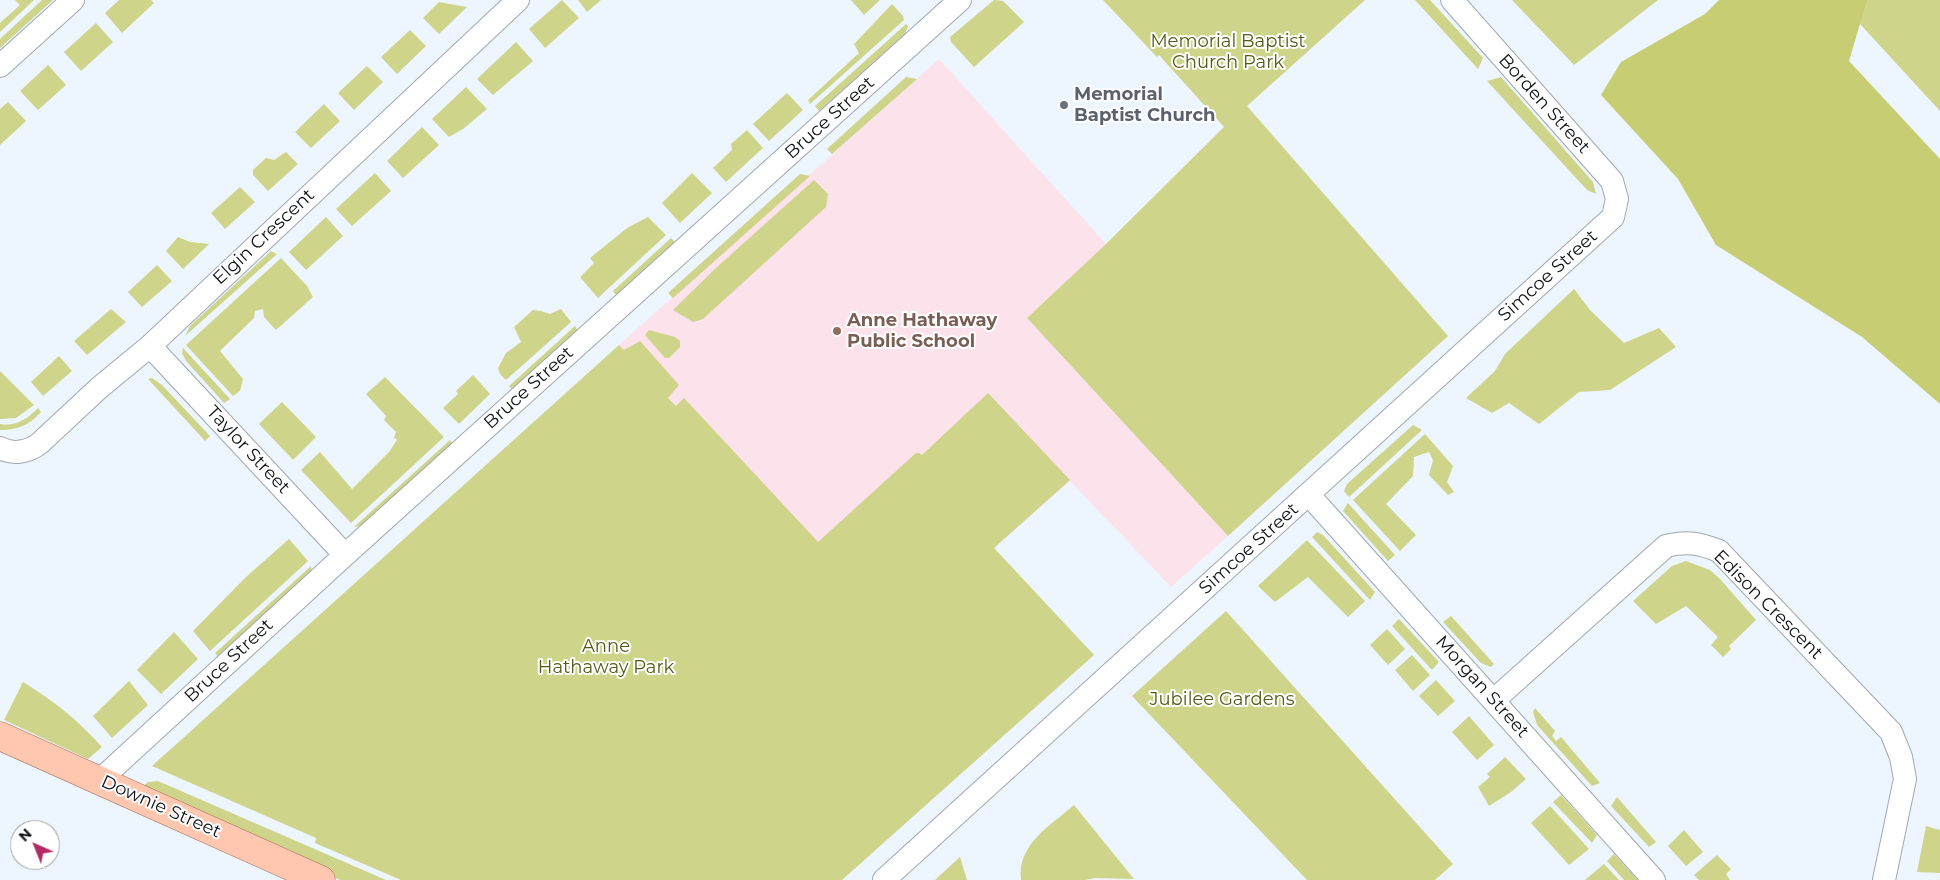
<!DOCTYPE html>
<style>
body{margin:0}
#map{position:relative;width:1940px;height:880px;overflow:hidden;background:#edf5fe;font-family:Montserrat,sans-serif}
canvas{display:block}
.north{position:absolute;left:10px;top:820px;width:50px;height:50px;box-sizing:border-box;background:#fff;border:1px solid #9fa0a1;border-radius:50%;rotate:316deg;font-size:14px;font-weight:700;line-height:20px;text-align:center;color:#0f1215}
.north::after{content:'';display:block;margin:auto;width:18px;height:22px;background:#b42a67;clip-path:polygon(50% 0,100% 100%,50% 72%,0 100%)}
</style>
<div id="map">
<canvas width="1940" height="880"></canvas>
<div class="north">N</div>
</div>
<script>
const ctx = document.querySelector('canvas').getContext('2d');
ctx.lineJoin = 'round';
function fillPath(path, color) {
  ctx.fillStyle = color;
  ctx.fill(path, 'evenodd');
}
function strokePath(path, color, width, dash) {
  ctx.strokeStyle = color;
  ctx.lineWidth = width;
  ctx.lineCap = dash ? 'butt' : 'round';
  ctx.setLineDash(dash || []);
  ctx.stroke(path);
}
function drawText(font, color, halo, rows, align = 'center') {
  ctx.font = font + ' Montserrat,sans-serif';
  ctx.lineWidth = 4;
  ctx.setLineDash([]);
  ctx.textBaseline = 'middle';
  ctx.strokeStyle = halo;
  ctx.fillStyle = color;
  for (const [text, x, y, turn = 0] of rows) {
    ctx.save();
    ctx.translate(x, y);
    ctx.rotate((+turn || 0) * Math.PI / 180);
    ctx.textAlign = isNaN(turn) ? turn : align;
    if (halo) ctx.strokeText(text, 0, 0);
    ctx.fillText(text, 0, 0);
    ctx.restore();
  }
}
fillPath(new Path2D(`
 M939,59L1106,244L1027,318L1228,536L1171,587L1070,481L994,548L815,553L619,345Z`), '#fce2ea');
fillPath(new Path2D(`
 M15,0H34L0,32V23L20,5Z
 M42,0H53L0,48V39Z
 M119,0H151L154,3L122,33L105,13Z
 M562,0L579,18L545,48L529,29Z
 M578,0H601L587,12Z
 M851,0H880L864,15Z
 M994,0L1003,1L1024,22L974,67L951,42L950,37Z
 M1103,0H1365L1247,106L1448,336L1228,536L1027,318L1106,244L1224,127L1159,55L1157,57Z
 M1415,0H1430L1483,58L1478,69Z
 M1512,0H1658L1574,65Z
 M1838,0H1940V111Z
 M439,2L467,7L439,34L423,18Z
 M892,4L903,16L904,20L810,104L808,100L859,53L854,44Z
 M96,23L113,42L81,71L64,52Z
 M906,24L908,26L905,34L819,111L815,106Z
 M410,30L426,46L397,74L381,57Z
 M516,42L533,61L493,95L477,79Z
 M48,65L66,85L38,110L20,91Z
 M367,66L383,82L354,110L338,93Z
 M906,77L917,79L832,154L827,149Z
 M1501,77L1593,182L1596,194L1587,190L1487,81Z
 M466,87L487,109L463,129L449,137L432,119Z
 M787,93L803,110L769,141L753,124Z
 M8,102L26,121L0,145V109Z
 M324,104L340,121L311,148L295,132Z
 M422,127L439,145L403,178L387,161Z
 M747,130L763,148L726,182L713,168L732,150L731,144Z
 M286,152L298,164L268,191L253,175V170L266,158L274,160Z
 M375,173L391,191L352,226L336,209Z
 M692,173L712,193L680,223L662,203Z
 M800,174L810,176L673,298L668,293Z
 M814,180L828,194L826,207L703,319L693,322L673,310L717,267Z
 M240,187L255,202L225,229L211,213Z
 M326,217L343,236L306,270L289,252Z
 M648,217L666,235L598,298L580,277L594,263L590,258L627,228Z
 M178,237L190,242L209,244L183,269L166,251Z
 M671,238L675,242L616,295L613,291Z
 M271,251L277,254L185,336L190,326Z
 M281,258L307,286L313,297L276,330L264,317L263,309L255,311L254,318L220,351L243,379L240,391L233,396L186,345Z
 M157,265L172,281L142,307L128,292Z
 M1574,289L1590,310L1624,343L1659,328L1676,347L1610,390L1579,392L1539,424L1509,403L1492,413L1466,398L1495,371L1505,354Z
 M111,309L126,322L87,355L74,341Z
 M561,309L571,322L506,380L500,374L498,368L506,353L521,342L514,327L533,310L541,311L550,314Z
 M575,326L578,331L514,391L509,386Z
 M649,330L675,337L680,341V347L669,358H665L645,335Z
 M640,341L679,385L668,398L676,406L684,398L818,542L916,453H919L922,455L988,393L1070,480L994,548L1094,655L842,880H401L315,843L316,838L152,766L619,345L624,350Z
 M183,348L230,399L224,403L186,361L182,353Z
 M59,356L72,371L43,396L31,382Z
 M0,371L34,405L16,418L0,419Z
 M473,375L490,394L459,424L443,408L458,394L456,391Z
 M385,377L444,437L351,523L301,470L320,452L352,489L389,452L397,440L394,437L396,432L384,420L386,416L366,394Z
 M152,378L162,385L210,436L205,441L148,379Z
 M282,402L316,437L293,460L259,424Z
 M38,408L41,412C30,425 17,430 0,430V424C16,427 27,419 38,408Z
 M1413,425L1422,430L1349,497L1344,491L1347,484Z
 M1425,434L1453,466L1447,482L1454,492L1448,495L1429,475L1433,460L1429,452L1414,457L1413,476L1386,504L1416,535L1400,551L1353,500Z
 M450,440L453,445L360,526L354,527Z
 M1348,503L1395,555L1388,561L1343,511Z
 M1317,532L1323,535L1375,592L1370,600L1312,537Z
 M289,539L308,561L210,651L193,631L246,577Z
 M1307,540L1365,601L1348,617L1308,577L1275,602L1258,586Z
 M1686,561L1710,570L1720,579L1756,620L1729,646L1731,649L1723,657L1711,645L1718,637L1686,606L1656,624L1633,601L1672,566Z
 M311,566L312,571L221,660L215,653Z
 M1226,611L1453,864L1435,880H1307L1132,696Z
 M1451,616L1494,664L1491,667L1481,663L1443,622Z
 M1399,619L1439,662L1432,670L1392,626Z
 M1387,629L1405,649L1388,665L1370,645Z
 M174,632L198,659L161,694L137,670Z
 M1412,655L1430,675L1413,691L1395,670Z
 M1436,680L1455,701L1438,716L1419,696Z
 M129,681L148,705L112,738L93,716Z
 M23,682C54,701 78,720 102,747L88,759L4,720Z
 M1535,708L1555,731L1552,736L1556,741L1561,737L1600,783L1592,786L1537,725L1533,712Z
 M1469,716L1494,745L1477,760L1452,732Z
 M1505,757L1526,779L1511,792L1489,806L1478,787L1490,777L1487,774Z
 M158,781L386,880H340L141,788L148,782Z
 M1561,795L1597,835L1592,843L1553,802Z
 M1617,797L1656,842L1649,847L1611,806Z
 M1074,805L1134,879L1095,878L1085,880H1021C1017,844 1050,826 1074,805Z
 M1550,806L1589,849L1569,865L1531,823Z
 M1926,826L1940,830V873L1917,872Z
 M1684,830L1703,852L1686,866L1668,846Z
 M1614,854L1638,880H1624L1607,861Z
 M1717,855L1731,869L1726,874L1730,880H1699L1694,875Z
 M960,857L967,880H935Z
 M1604,864L1619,880H1585Z`), '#ced48a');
fillPath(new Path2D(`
 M1719,0H1867L1849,61L1940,159V404L1862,337L1716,245L1678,179L1601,95L1621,62L1705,14Z`), '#c6cd72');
const minor = new Path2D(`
 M0,66L73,0
 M150,346L345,555
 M0,448C13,455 29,452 40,443L99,388L150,346L518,0
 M1309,495L1654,880
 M1494,700L1666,546C1688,541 1699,543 1719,551L1891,732L1901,757L1905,779L1884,880
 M100,780L345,555L960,0
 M884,880L1613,217L1617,199L1612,181L1452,0`);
const major = new Path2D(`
 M0,736L321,880`);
strokePath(minor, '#a0a8b1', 24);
strokePath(major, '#ab7057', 29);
strokePath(minor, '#fff', 22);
strokePath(major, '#ffc7b0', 28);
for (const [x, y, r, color] of [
 [1064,105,5,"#6b7280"],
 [837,331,5,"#8d6e63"]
]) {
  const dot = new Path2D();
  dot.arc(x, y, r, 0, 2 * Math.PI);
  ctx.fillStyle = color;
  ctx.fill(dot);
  strokePath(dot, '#fff', 2);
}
drawText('18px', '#575a18', '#fff', [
 ["Memorial Baptist",1228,42],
 ["Church Park",1228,63],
 ["Anne",606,647],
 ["Hathaway Park",606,668],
 ["Jubilee Gardens",1222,700]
]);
drawText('bold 18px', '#5b616d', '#fff', [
 ["Memorial",1074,95],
 ["Baptist Church",1074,116]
], 'left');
drawText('18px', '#0f1215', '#fff', [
 ["Borden Street",1544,104,48],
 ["Bruce Street",830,118,-42],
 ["Elgin Crescent",264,237,-43],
 ["Simcoe Street",1548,276,-42],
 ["Bruce Street",529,388,-42],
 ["Taylor Street",248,450,47],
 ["Simcoe Street",1249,549,-42],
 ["Edison Crescent",1768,605,45],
 ["Bruce Street",229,661,-43],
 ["Morgan Street",1482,687,48],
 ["Downie Street",161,807,24]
]);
drawText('bold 18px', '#785e54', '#fff', [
 ["Anne Hathaway",847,321],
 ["Public School",847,342]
], 'left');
</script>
